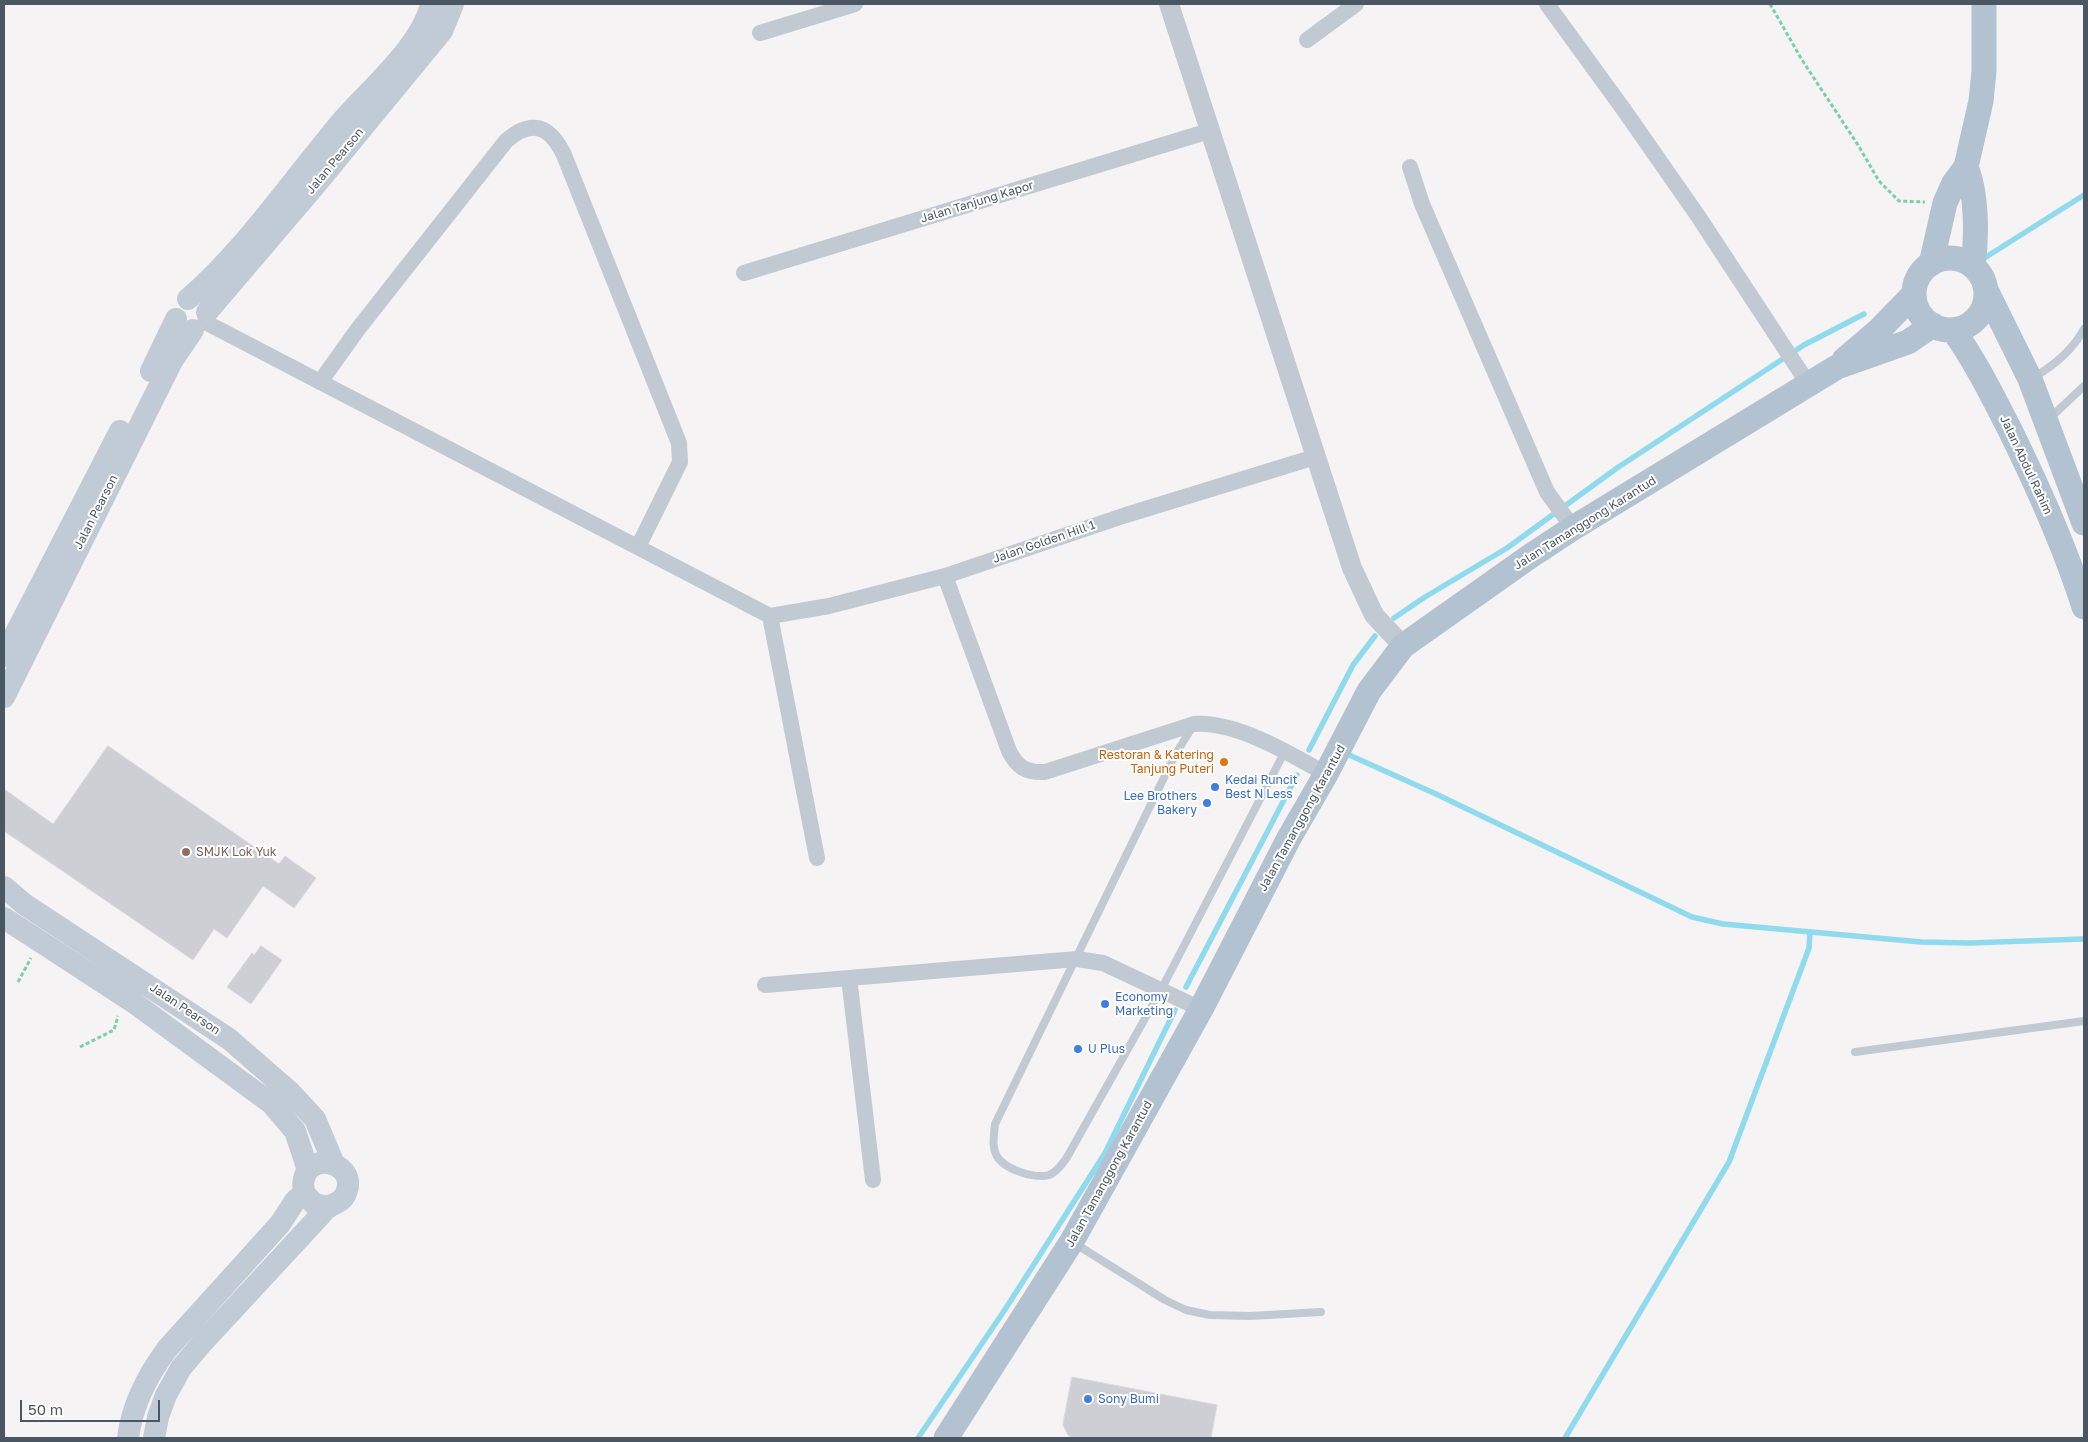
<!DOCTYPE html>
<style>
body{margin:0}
#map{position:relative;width:2088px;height:1442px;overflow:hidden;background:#f5f3f3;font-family:"Golos Text",sans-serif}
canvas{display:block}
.frame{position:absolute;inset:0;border:5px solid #4a5661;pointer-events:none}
.scale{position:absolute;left:20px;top:1400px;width:140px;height:22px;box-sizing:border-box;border:2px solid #4a5661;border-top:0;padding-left:6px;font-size:15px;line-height:18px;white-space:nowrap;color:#4a5661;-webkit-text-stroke:4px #fff;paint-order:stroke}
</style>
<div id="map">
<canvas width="2088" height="1442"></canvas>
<div class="frame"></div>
<div class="scale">50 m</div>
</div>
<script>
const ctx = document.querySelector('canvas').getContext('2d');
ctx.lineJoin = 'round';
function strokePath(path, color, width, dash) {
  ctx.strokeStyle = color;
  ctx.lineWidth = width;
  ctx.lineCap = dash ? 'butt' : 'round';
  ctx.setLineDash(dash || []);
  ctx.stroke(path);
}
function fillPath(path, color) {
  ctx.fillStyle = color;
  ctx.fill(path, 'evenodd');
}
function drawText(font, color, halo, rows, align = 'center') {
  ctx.font = font + ' "Golos Text",sans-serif';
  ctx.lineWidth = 4;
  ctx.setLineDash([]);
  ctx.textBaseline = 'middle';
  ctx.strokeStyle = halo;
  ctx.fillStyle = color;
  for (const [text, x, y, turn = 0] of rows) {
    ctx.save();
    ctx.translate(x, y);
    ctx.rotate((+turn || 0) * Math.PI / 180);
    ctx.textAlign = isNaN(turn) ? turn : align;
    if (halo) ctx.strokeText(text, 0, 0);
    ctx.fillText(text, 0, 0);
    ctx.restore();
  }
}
strokePath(new Path2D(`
 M1986,257L2084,195
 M1394,618L1425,597L1507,548L1617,468L1804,345L1864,314
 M1309,750L1353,665L1375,636
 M1347,754L1436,794L1692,917L1723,924L1921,942L1969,943L2084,939
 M1186,987L1297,775
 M918,1438L1006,1308L1105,1153L1175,1010
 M1565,1438L1729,1162L1809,948L1810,932`), '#90daee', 5.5);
const building = new Path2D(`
 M108,746L279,864L285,856L316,878L294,908L263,886L227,938L214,929L193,960L4,831V789L53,824Z
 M261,946L282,960L251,1004L227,987L252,953L254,955Z
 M1072,1377L1217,1405L1211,1438H1073L1068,1435L1063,1425Z`);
fillPath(building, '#cdcfd5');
strokePath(building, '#d7d9de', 1);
strokePath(new Path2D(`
 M1770,4L1802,60L1858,145L1879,181L1899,201L1925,202
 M18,982L31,958
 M80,1047L114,1030L118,1016`), '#7ad0a6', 3, [4, 2.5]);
strokePath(new Path2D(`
 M2034,377C2055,365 2072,351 2084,329
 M2049,419L2084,386
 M1193,726L1175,755L995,1124C994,1135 991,1148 998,1158C1007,1170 1035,1179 1049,1175C1057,1172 1061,1165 1066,1159L1161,990L1285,751
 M1855,1052L2084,1021
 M1074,1243L1165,1300L1186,1310L1210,1315L1250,1316L1321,1312`), '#c1cad2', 8);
strokePath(new Path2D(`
 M1547,4L1624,110L1698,216L1809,385
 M760,33L855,4
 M1307,40L1356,4
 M1410,167L1422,204L1547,492L1573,528
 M744,273L1209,131
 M205,322L770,616
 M320,382L358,329L506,141C532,118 550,126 564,155L679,443L680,462L638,547
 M945,576L1009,751C1017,767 1026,773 1045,772L1194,724C1236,721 1291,754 1326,774
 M770,616L829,606L945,576L1126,515L1315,457
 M770,616L817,858
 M849,978L873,1180
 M765,985L1077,959L1103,963L1201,1009`), '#c1cad2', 16);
strokePath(new Path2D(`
 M1169,4L1352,568L1374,615L1403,646`), '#c1cad2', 20);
strokePath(new Path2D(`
 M188,299C245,250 293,179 342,121C370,89 422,45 431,4
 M207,312L317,183L442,31L453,4
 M151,371L176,319
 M4,656L120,431
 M4,697L172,361L193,330
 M4,887L24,904L229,1039L290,1092L315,1119L334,1164
 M4,918L133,1002L272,1104L295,1131L308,1170
 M128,1438C132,1405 147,1376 167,1349L280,1224L295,1201L304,1193
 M154,1438L158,1417L166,1395L181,1368L203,1342L317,1219C321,1215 324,1210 328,1207C335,1203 343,1202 346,1193C360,1159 296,1147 304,1193L314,1204L329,1207`), '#c1cbd6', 22);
strokePath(new Path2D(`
 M1966,167C1977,193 1977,238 1973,266
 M1914 294a36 36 0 1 1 72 0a36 36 0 1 1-72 0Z
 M1931,264L1945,203L1954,183L1966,167L1981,101L1984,71V4
 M1986,290L2030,379L2084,523
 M1953,330C1976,362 1993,397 2011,432C2039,489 2065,547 2084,607
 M1844,360L1879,330L1914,294
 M946,1438L1072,1241L1201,1009L1289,838L1326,774L1369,691L1403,646L1529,557L1573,528L1837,367L1908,342L1933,325`), '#b3c2d1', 25);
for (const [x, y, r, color] of [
 [1224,762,5,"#e8710a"],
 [1215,787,5,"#3f7fe0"],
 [1207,803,5,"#3f7fe0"],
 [186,852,5,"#8d6e63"],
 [1105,1004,5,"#3f7fe0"],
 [1078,1049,5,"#3f7fe0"],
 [1088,1399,5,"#3f7fe0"]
]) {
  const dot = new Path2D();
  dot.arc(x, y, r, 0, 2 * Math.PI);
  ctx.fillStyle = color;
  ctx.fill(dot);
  strokePath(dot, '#fff', 2);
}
drawText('12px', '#4a5661', '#fff', [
 ["Jalan Pearson",335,161,-50],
 ["Jalan Tanjung Kapor",977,202,-17],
 ["Jalan Abdul Rahim",2026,465,65],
 ["Jalan Pearson",96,512,-63],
 ["Jalan Tamanggong Karantud",1585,523,-32],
 ["Jalan Golden Hill 1",1044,542,-19],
 ["Jalan Tamanggong Karantud",1302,818,-61],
 ["Jalan Pearson",185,1009,34],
 ["Jalan Tamanggong Karantud",1109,1174,-61]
]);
drawText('12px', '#c56008', '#fff', [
 ["Restoran & Katering",1214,755],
 ["Tanjung Puteri",1214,769]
], 'right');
drawText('12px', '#366cbe', '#fff', [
 ["Kedai Runcit",1225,780],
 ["Best N Less",1225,794],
 ["Lee Brothers",1197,796,"right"],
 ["Bakery",1197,810,"right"],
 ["Economy",1115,997],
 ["Marketing",1115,1011],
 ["U Plus",1088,1049],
 ["Sony Bumi",1098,1399]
], 'left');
drawText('12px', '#785e54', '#fff', [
 ["SMJK Lok Yuk",196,852]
], 'left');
</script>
